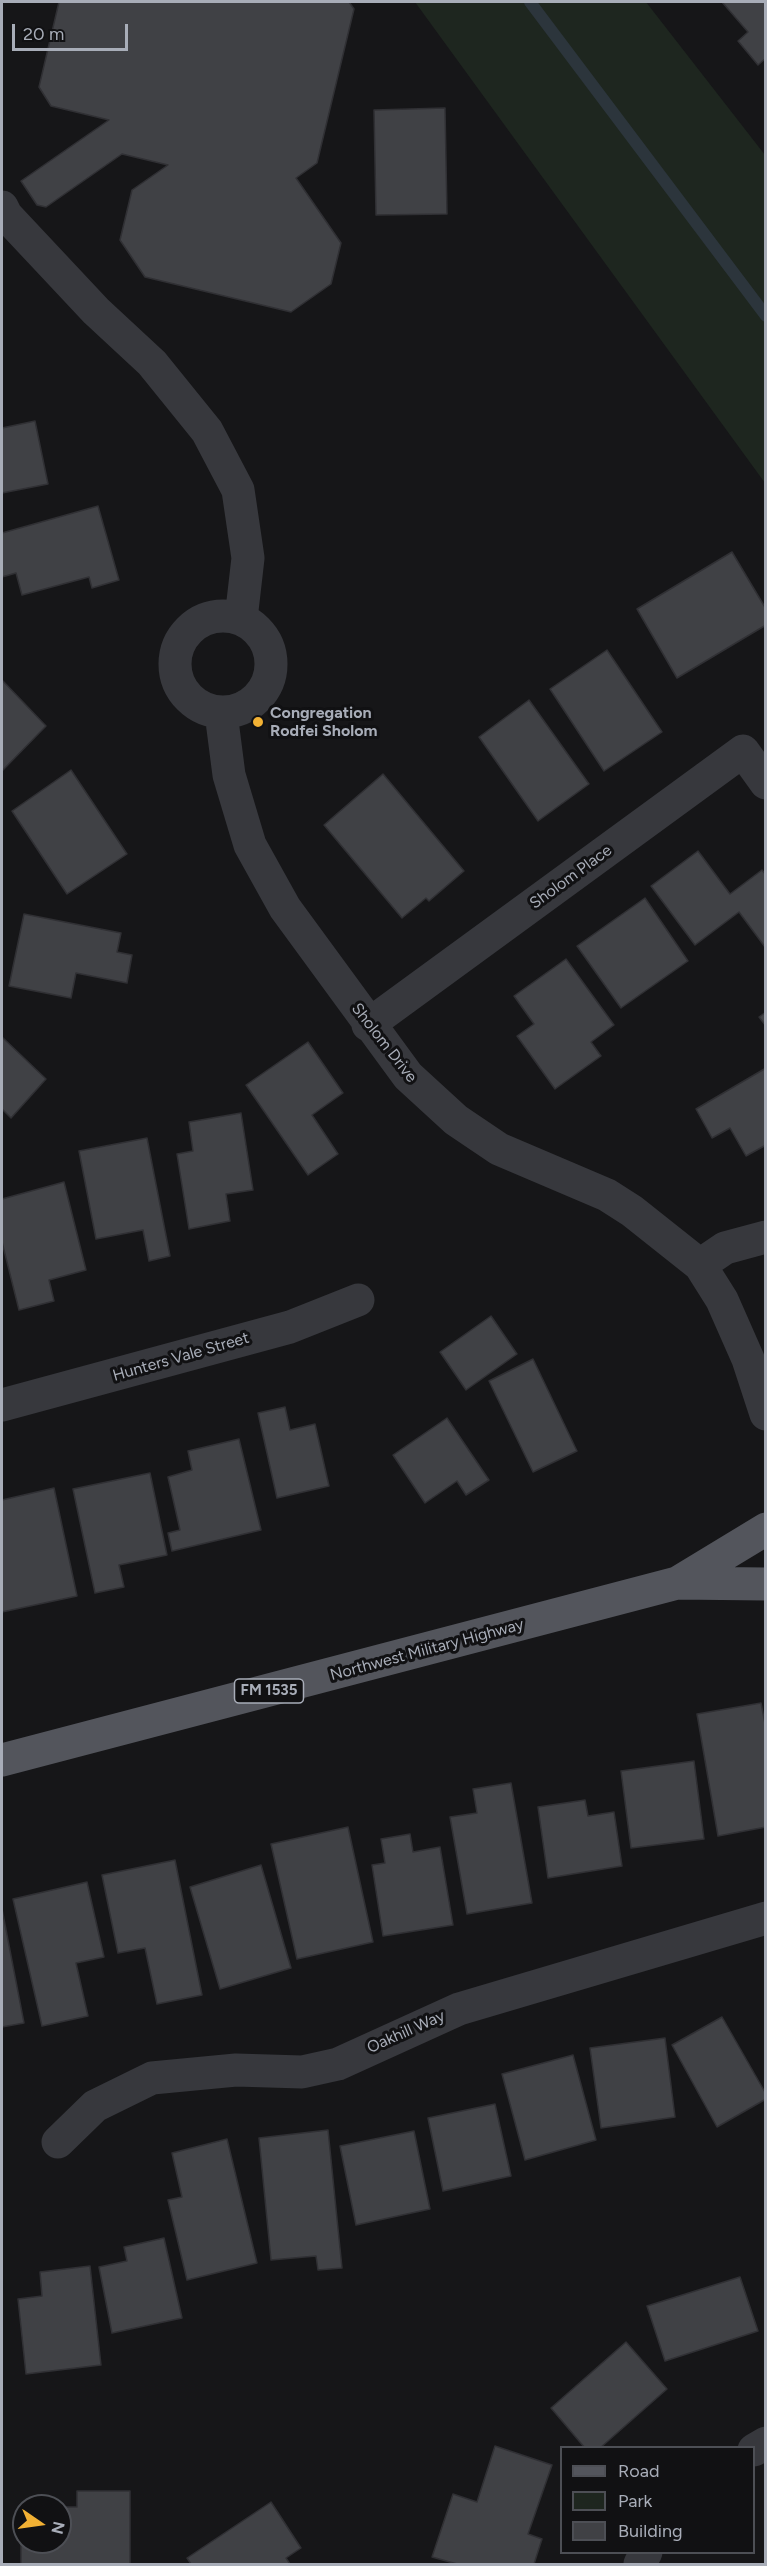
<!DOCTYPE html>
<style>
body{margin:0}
#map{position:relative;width:767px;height:2566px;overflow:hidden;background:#161618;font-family:Figtree,sans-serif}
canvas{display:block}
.frame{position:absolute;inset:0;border:3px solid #a8adb8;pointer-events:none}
.legend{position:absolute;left:560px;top:2446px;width:195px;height:108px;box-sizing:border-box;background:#111113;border:2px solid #4d4f55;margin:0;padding:8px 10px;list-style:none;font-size:18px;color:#a8adb8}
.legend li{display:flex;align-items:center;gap:12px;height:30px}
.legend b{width:30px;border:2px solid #4d4f55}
.north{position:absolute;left:12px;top:2494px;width:60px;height:60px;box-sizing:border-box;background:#111113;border:2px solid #4d4f55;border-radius:50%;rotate:103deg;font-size:16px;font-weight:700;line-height:24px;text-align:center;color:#a8adb8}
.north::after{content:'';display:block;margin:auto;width:21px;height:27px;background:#f2b134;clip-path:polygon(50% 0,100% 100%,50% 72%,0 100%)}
.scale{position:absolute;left:12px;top:24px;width:116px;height:27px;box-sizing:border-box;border:3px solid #a8adb8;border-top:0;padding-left:8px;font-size:18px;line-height:21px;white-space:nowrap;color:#a8adb8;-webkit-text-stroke:4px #111113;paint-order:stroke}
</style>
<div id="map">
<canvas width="767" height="2566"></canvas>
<div class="frame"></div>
<ul class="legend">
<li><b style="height:8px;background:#53555c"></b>Road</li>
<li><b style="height:16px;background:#1e261f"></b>Park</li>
<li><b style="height:16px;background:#404145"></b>Building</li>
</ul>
<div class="north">N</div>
<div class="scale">20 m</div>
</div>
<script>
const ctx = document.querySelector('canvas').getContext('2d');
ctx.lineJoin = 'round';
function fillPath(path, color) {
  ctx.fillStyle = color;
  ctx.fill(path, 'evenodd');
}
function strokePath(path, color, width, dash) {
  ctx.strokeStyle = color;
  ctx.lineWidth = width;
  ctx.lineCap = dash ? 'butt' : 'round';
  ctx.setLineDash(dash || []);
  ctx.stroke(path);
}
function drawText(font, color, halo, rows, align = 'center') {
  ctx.font = font + ' Figtree,sans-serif';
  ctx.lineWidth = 6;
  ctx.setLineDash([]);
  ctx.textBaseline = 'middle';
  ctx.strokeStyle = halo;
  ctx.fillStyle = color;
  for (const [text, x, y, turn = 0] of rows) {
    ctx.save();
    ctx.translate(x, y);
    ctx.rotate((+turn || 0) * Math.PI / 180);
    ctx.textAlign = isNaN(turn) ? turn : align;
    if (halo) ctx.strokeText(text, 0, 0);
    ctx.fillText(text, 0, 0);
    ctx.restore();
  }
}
fillPath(new Path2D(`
 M415,2H646L765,155V483Z`), '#1e261f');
strokePath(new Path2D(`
 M530,2L766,316`), '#2c353c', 12);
const building = new Path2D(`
 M59,2H349L354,9L317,163L296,178L341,243L331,284L291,312L145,277L120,240L132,190L168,165L122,154L46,207L37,205L21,181L109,120L51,106L39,87Z
 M722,2H766V58L758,65L738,41L748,32Z
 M445,108L447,214L376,215L374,110Z
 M35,421L48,484L2,493V428Z
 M98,506L119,580L92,588L89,577L22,595L16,573L2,577V533Z
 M732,552L766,609V625L677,678L637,609Z
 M607,650L662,732L604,771L550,689Z
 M2,680L46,726L2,771Z
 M529,700L589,784L538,821L479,737Z
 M71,770L127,854L67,894L12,811Z
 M383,774L464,871L429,901L426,898L402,918L324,825Z
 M698,851L730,894L762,870L766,875L765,947L739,912L695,945L651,886Z
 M645,898L688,961L621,1008L577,946Z
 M24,914L121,933L117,952L132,955L127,983L76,973L71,998L9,986Z
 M566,959L614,1025L591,1042L601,1056L555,1089L517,1036L534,1024L514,996Z
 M766,1012V1026L759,1017Z
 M2,1037L46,1079L11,1118L2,1109Z
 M308,1042L343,1093L312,1115L338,1154L308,1175L246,1085Z
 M766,1068V1145L746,1156L730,1128L712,1138L696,1109Z
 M241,1113L253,1190L226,1194L230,1221L189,1229L177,1154L193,1151L189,1122Z
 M147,1138L170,1256L149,1261L143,1230L96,1239L79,1151Z
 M64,1182L86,1270L49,1280L54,1301L19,1310L2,1242V1199Z
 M491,1316L517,1354L466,1390L440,1352Z
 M533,1359L577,1451L533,1472L489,1381Z
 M285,1407L290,1430L315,1424L329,1486L277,1498L258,1413Z
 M447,1418L489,1480L466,1495L457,1481L425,1503L393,1455Z
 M239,1439L261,1530L172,1551L168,1533L180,1530L168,1477L192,1470L188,1451Z
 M150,1473L167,1555L119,1565L124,1587L95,1593L73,1489Z
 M54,1488L77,1596L2,1612V1500Z
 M761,1703L766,1729V1827L718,1836L697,1714Z
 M694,1761L704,1839L631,1848L621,1771Z
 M511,1783L532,1903L467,1914L450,1817L477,1813L473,1789Z
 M585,1800L588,1816L614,1812L622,1866L548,1878L538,1807Z
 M348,1827L373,1942L297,1959L271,1844Z
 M410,1834L413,1852L440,1847L453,1925L383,1936L372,1865L385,1863L381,1839Z
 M175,1860L202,1995L157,2004L145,1948L118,1953L102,1875Z
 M261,1865L291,1968L220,1989L190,1887Z
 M87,1882L104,1957L76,1963L88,2016L42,2026L13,1899Z
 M2,1909L24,2023L2,2027Z
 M722,2017L766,2094V2099L717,2127L672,2045Z
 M665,2038L675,2117L601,2128L590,2048Z
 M573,2055L596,2140L525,2160L502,2074Z
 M495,2104L511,2176L443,2191L428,2118Z
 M328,2130L342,2268L318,2270L316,2256L271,2260L259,2138Z
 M414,2131L430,2209L356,2225L340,2146Z
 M227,2139L257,2263L187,2280L168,2200L182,2197L172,2153Z
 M164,2238L182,2318L112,2333L99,2267L127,2261L124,2247Z
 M90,2266L101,2365L26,2374L18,2299L42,2296L40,2272Z
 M740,2277L758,2331L665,2361L647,2306Z
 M626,2342L667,2389L600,2448H585L551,2408Z
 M495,2446L552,2465L528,2534L542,2539L534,2564H457L432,2557L453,2494L477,2502Z
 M77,2491H130V2564H21V2507H24V2542H60V2507H77Z
 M271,2502L301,2548L286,2558L290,2564H191L187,2558Z`);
fillPath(building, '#404145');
strokePath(building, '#303034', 1.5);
strokePath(new Path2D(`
 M2,207L6,215L96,311L152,363L207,431L238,490L248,558L241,619
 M175 664a48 48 0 1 1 96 0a48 48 0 1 1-96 0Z
 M221,713L229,775L250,845L285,908L408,1076L456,1120L499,1149L607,1195L632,1211L700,1265L722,1300L748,1359L766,1414
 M368,1025L743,751L766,783
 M700,1265L725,1248L766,1237
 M2,1405L290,1327L358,1300
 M58,2142L95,2106L152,2078L236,2070L302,2072L338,2064L459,2009L766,1918
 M754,2450L766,2443
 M640,2564L646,2552`), '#37383d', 33);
strokePath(new Path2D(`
 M677,1583L766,1529
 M2,1760L677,1583L766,1584`), '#53555c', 33);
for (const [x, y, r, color] of [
 [258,722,6,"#f2b134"]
]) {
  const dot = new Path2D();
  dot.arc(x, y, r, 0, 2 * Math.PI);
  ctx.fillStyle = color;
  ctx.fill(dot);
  strokePath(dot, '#111113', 2);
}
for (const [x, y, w] of [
 [269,1691,69]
]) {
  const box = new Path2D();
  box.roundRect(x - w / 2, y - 12, w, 24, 4.5);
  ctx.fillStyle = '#111113';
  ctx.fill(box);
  strokePath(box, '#a8adb8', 1.5);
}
drawText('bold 15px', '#a8adb8', null, [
 ["FM 1535",269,1691]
]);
drawText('bold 16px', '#a8adb8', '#111113', [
 ["Congregation",270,713],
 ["Rodfei Sholom",270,731]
], 'left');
drawText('16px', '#a8adb8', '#111113', [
 ["Sholom Place",571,877,-36],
 ["Sholom Drive",384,1043,52],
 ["Hunters Vale Street",181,1357,-16],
 ["Northwest Military Highway",427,1650,-15],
 ["Oakhill Way",406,2032,-24]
]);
</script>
